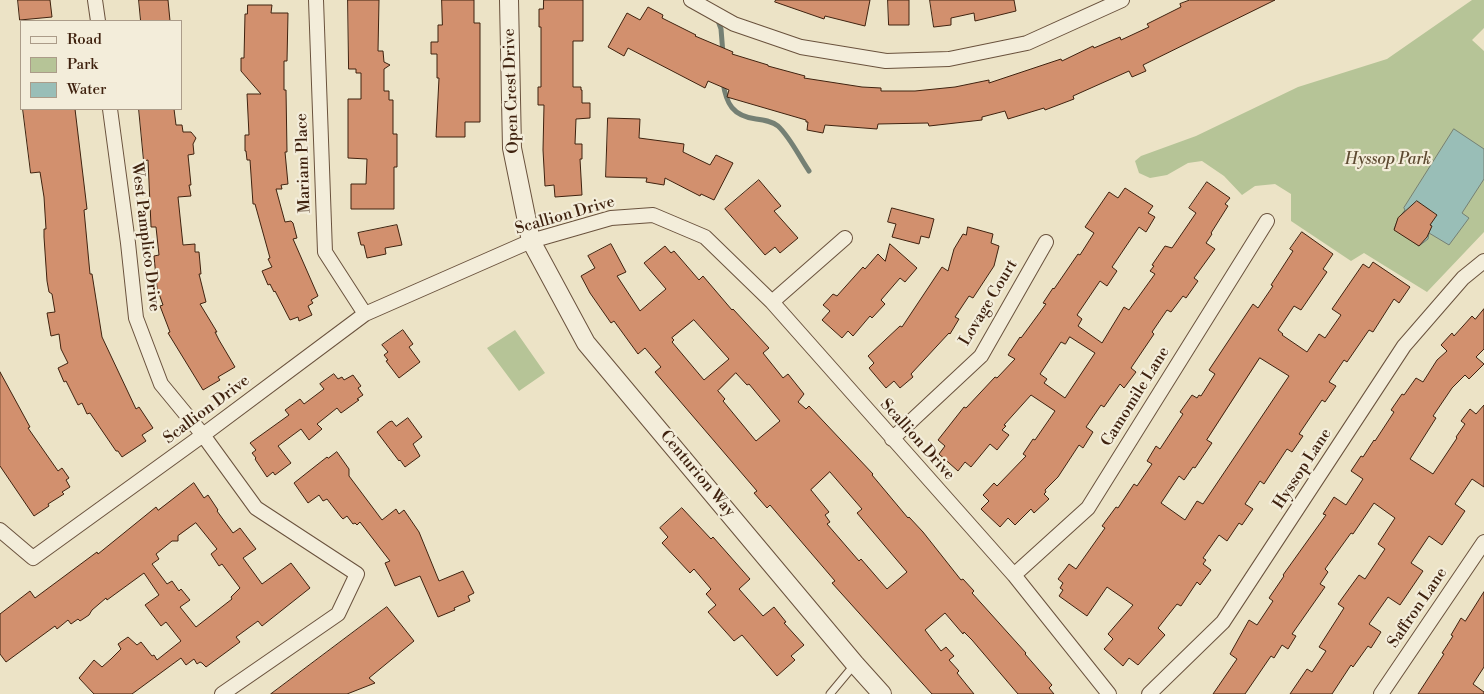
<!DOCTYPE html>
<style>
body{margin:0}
#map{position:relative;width:1484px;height:694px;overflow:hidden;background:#ece3c6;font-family:"Libre Bodoni",serif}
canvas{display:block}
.legend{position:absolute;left:20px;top:20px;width:162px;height:90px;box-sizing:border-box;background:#f3edda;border:1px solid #ab9c89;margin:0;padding:6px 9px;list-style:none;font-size:15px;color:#3f220f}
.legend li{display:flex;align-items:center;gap:10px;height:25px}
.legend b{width:25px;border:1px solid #ab9c89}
</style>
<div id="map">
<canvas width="1484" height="694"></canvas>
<ul class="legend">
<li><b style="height:6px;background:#f3edda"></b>Road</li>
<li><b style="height:14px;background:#b6c497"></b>Park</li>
<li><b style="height:14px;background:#99beb7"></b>Water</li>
</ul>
</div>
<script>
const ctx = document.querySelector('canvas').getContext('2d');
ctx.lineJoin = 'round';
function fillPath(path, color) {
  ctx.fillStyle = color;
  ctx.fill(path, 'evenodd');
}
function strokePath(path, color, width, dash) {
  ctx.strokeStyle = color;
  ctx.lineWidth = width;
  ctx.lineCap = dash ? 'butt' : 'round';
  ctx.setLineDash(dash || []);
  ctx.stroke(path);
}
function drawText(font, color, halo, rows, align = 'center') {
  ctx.font = font + ' "Libre Bodoni",serif';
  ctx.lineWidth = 4.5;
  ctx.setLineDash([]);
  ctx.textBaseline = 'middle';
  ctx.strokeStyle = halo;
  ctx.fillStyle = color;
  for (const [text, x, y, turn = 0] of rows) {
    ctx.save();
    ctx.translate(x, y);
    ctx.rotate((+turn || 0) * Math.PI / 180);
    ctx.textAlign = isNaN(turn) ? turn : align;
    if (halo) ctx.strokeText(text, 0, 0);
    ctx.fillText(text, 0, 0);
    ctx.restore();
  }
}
fillPath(new Path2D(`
 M1472,0H1484V28L1472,40L1484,51V232L1427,292L1364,253L1351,261L1291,221V194L1275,184L1255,186L1242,195L1224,176L1202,161L1188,163L1167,175L1150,178L1139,173L1135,161L1141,156L1196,136L1298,87L1387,59Z
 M515,330L545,373L519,391L487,348Z`), '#b6c497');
const water = new Path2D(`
 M1454,129L1484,149V179L1462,213L1469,218L1449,245L1429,233L1428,239L1419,246L1394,229L1398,219L1405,210L1404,208Z`);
fillPath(water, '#99beb7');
strokePath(water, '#758074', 1);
strokePath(new Path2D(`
 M717,18L721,29L723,54
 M723,82C726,104 733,116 756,119C764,120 771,121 778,126C790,137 800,158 809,171`), '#758074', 5);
const building = new Path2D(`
 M18,0H50L52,17L20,20Z
 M139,0H168L170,21H141Z
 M348,0H379L378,51H383L384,62L390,65L384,69V91H389V100H393V134H397V167H394V209H351V184H366L367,159L348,158V99H361V73H356V69H349Z
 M442,0H474V23H480V122H465V137H436L439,78H437V54H431V42H438V25H442Z
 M544,0H583V41H573V87H581V90H582V103H590V118L576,119L575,144H582V159H580L582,195L555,197L554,185L545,186L543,150L544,105H538V87H541V27H539V9H543Z
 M776,0H870L865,26L825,16L824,19L775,2Z
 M888,0H909V25H889Z
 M930,0H1014L1016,11L975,21L974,13L951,18V25L934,27Z
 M1190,0H1275L1143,65L1146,71L1132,77L1129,71L1073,96L1074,99L1045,110L1044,108L1008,119L1005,111L982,117V120L929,126L928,123L878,124L877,129L825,125L823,133L807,130L808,122H806V120L727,97L729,90L708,81L705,88L628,48L624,56L608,47L627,13L640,20L648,7L663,15L662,18L696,35L695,36L733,52L732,54L768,65V66L805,76L804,78L862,87L881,88V91H915L955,87L989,80V83L1061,59L1062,61L1093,46L1094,48L1120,37L1121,40L1149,27L1147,24L1181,7L1180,4Z
 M248,5H272L271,13H288L287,61H284V90H286L287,152H285L288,184L281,185L282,189H276L285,222L291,221L293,223L297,238L293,239L318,296L311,300L313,303L308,306L312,315L299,321L298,317L290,320L275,291L274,292L270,284L268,285L262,271L272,267L268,259L270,258L255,204H253L250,160H247L246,151H245V135H249L247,94H261L241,71V58H244L245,14H247Z
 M23,109H75L87,209L84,210L90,274H92L102,337L136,409L139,407L153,428L142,435L146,441L122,457L118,451H116L90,413L87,414L82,403L78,405L66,381L64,382L58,368L68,363L61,349L59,334L51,336L47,313L55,312L52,294L49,292L47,281L44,237V229H46L44,197L40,172L31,173Z
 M139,109H174L176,125H182L183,132H191L196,138L193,144L194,154L188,155L191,185H189L191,196L178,197L183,245L195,244V252H199L201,274H199L206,302L200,304L217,332H215L219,340L235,367L218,377L220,380L203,390L168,333L170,332L160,306L163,305L157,288L154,256L159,255L156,227H151V226L148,160L144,161Z
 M608,118L640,119L639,138L684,144L683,152L710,165L716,155L733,163L714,200L701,194L700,196L665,178L664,185L646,182L647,178L606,177Z
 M759,180L781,206L774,211L798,238L780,253L775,247L765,255L725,209Z
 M1207,182L1230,198L1225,204L1228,206L1211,233L1212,234L1206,243L1215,249L1194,278L1198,281L1186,298L1183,296L1171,312L1167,310L1152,332L1154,334L1131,368L1136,372L1124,388L1120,384L1104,407L1101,405L1086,427L1093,432L1083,448L1079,445L1058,477L1045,490L1046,492L1044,494L1049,499L1034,513L1031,509L1015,525L1008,518L1000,527L981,509L989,501L983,495L994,483L997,486L1026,456L1023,454L1033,439L1035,440L1055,411L1031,395L1004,425L1006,426L1002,430L1009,435L997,450L990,444L971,467L965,462L958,471L939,454L945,446L938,440L964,407L966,408L995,377L997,378L1015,359L1008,355L1020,337L1021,338L1046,304L1043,303L1053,288L1054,289L1078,254L1080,255L1094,233L1085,227L1109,192L1118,198L1125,188L1153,206L1148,213L1155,217L1146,232L1139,227L1112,267L1117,271L1107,286L1100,281L1077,315L1082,319L1078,326L1102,343L1124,307L1129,310L1155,274L1150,271L1154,266L1152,265L1165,246L1172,248L1196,213L1189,208ZM1070,337L1095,353L1065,398L1044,383L1047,379L1040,374L1061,342L1065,344Z
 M1417,201L1437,215L1430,225L1432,226L1427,237L1419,246L1394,230L1398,218Z
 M892,208L934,219L929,238L921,236L919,244L892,237L896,224L888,222Z
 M397,225L402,245L385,248L386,254L367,258L364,245H361L358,233Z
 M968,227L993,234L991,243L999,246L994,266L973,298L969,296L955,317L959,319L950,334L949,333L911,374L913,377L900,388L894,381L886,388L869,368L874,363L868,356L900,326L902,327L942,267L948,271L954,249L963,234L966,235Z
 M1302,232L1333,254L1323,269L1327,272L1301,310L1294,306L1278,330L1283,334L1282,335L1307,352L1319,334L1325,338L1341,315L1332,309L1363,264L1369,268L1373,262L1410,287L1399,303L1394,299L1373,332L1369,330L1347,362L1344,360L1329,382L1336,386L1325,402L1322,400L1299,434L1303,436L1292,452L1287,449L1264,484L1260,481L1245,504L1253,509L1242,525L1239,523L1227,541L1219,535L1203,558L1206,560L1203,564L1211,570L1200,585L1197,582L1181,606L1177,604L1158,628L1165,635L1138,665L1129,658L1123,666L1104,649L1113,639L1108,634L1133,605L1107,587L1087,616L1059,596L1063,590L1060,588L1063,583L1058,579L1069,564L1076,569L1105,528L1102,526L1116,507L1118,508L1134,484L1137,486L1152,464L1147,461L1156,446L1160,449L1183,414L1180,412L1192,395L1197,398L1199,395L1201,396L1215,374L1209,370L1253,304L1258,308L1273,286L1271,285L1293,251L1290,249ZM1260,358L1289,376L1203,504L1197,501L1185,520L1161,503L1179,476L1184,480L1193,467L1195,468L1212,443L1207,440Z
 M611,244L626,272L617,276L640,311L666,289L644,263L665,246L671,253L674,251L699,280L703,276L732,310L733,309L769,348L763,353L783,378L788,374L804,394L798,402L806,409L809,406L873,474L872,475L908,518L909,517L923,532L961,580L963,579L974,591L972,593L1026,653L1025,654L1052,685L1049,688L1054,694H1018L972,640L964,632L963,634L945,613L925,630L941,651L946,647L954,656L949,660L959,671L957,673L974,694H932L832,583L835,581L770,505L767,508L754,493L757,491L655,372L661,367L645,348L638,354L614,321L611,323L590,293L581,276L595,268L588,256ZM694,320L729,359L704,380L672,342L674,340L672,338ZM736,373L747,385L749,384L780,421L756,441L723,401L725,399L718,391ZM830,472L862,509L857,513L907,572L887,589L861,559L859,561L827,524L830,522L825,515L829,512L811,490Z
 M890,244L917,268L905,282L900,278L881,300L885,304L872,318L870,316L853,336L848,331L842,338L822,320L830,311L823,305L833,294L837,296L863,267L865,269L878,254L885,261Z
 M1484,309V349L1476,357L1484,364L1469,379L1465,375L1452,388L1433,416L1436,418L1410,459L1433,474L1457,438L1456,437L1465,424L1461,421L1470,409L1476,414L1484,405V487L1472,479L1455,504L1465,511L1442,545L1429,536L1411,563L1423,571L1400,605L1388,597L1369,624L1381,632L1371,648L1368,646L1353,667L1351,665L1332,694H1290L1307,669L1312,672L1326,651L1319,647L1344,608L1338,604L1359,575L1365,579L1385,549L1378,544L1395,518L1374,503L1353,534L1351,533L1325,569L1328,572L1320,584L1325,587L1292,634L1296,636L1288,649L1282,645L1274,658L1271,656L1245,694H1213L1237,659L1230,654L1249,620L1257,625L1273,601L1269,598L1284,576L1283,575L1326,515L1323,514L1334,497L1346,505L1363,479L1351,471L1361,456L1363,457L1374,440L1375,441L1394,412L1391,410L1402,394L1404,395L1416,378L1423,382L1437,360L1447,351L1441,345L1452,333L1454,336L1472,316L1475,319Z
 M403,330L413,344L409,347L420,362L399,378L386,361L388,360L384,355L388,352L382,345Z
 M0,372L30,427L28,428L58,471L62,468L69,478L66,480L70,487L62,492L64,494L48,504L49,506L34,516L0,466Z
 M334,374L338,379L342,377L344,380L353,375L361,386L358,388L363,395L357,399L359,400L341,413L337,408L317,424L322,429L309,440L301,429L278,446L291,463L275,475L273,472L267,477L255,459L256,458L252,453L256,450L250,443L289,415L285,410L300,399L304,404L324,389L320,384Z
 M408,418L422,437L413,444L420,456L405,467L400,460L399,461L377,432L389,422L392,421L396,426Z
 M337,452L349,469V476L382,520L396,509L399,514L404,510L419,532L439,581L463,571L474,593L468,596L470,601L454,608L455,610L438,617L420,576L395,586L385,563L390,561L360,522L357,525L355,523L353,524L347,516L343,519L341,517L327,499L323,501L319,495L308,503L294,483L327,457L328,458Z
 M194,483L204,498L208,495L218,510L217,511L233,533L240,528L256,549L243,558L262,584L291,563L310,588L262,626L258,621L236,637L240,642L206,667L202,663L200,662L197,664L194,659L186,665L181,658L132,694H94L79,678L94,660L102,667L111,659L121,649L118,644L128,637L137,645L141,642L152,656L154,655L157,660L181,641L166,622L161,626L145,605L159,595L144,573L107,600L106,598L92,610L89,615L80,621L78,619L71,624L68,620L57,629L55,626L6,662L0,654V614L30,591L35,598L97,552L98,554L156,507L158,510ZM196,523L217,549L211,554L219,566L222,564L240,588L231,597L232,599L196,627L180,607L190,600L181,589L179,591L172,581L167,584L152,564L159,559L156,554L172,541H178V536Z
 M682,508L711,539L713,537L750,579L739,589L763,616L774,607L786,622L784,623L804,645L791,656L795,660L777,676L742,635L734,641L708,612L716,605L706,594L711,589L694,569L690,573L662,543L668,537L660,528Z
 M1484,592V667L1473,684L1484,692V694H1418L1444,654L1442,653L1453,636L1451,635L1461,618L1465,621Z
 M387,607L414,641L369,678L375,683L347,694H271Z`);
fillPath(building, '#d2906e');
strokePath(building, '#3f220f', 1);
const service = new Path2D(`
 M830,694L855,664`);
const minor = new Path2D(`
 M95,0L98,21
 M316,0L325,252L365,314
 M691,0L734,24L801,47L886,61L949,59L1027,43L1122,0
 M110,109L128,243L136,318L161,384L203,435L256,508L357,574L338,614L222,694
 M772,302L845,238
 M892,439L981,356L1046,242
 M0,530L33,558L203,435L365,314L531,241L611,218L653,215L705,237L772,302L1014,575L1109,694
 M1014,575L1088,508L1267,221
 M1149,694L1223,622L1404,346L1463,278L1484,261
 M1381,694L1484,542`);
const tertiary = new Path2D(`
 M509,0L512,148L531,241L586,343L855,664L882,694`);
strokePath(service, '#6a523d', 9);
strokePath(minor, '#6a523d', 16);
strokePath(tertiary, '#6a523d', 20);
strokePath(service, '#f3edda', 7);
strokePath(minor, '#f3edda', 14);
strokePath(tertiary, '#f3edda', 18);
drawText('16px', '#3f220f', '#f3edda', [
 ["Open Crest Drive",512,91,-92],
 ["Mariam Place",304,163,-92],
 ["Scallion Drive",565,216,-16],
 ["West Pamplico Drive",145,237,83],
 ["Lovage Court",989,303,-59],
 ["Camomile Lane",1136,397,-58],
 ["Scallion Drive",207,410,-37],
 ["Scallion Drive",917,440,48],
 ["Hyssop Lane",1303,469,-57],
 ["Centurion Way",697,474,50],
 ["Saffron Lane",1418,608,-56]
]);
drawText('italic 16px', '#5d4a31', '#f3edda', [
 ["Hyssop Park",1388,160]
]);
</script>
